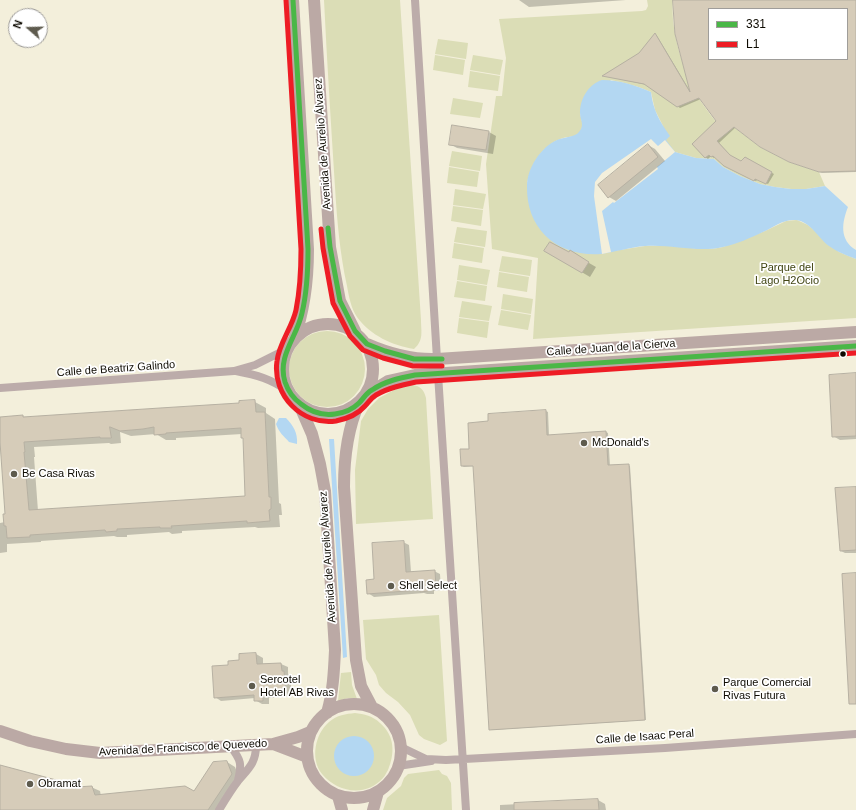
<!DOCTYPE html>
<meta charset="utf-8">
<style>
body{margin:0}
#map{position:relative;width:856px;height:810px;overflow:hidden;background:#f3efdb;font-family:Helvetica,sans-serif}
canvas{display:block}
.legend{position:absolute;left:708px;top:8px;width:140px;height:52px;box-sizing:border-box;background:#fff;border:1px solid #9f9d9a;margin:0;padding:5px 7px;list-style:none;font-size:12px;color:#0e0b02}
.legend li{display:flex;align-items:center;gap:8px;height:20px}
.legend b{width:20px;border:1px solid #9f9d9a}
.north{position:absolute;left:8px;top:8px;width:40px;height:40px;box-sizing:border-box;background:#fff;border:1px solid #9f9d9a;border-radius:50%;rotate:290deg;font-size:11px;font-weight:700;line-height:16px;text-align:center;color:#0e0b02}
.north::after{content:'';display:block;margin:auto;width:14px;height:18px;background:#5e5b4e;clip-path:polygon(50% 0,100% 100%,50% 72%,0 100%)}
</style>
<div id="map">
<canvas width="856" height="810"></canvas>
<ul class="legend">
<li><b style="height:5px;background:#4ab747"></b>331</li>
<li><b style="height:5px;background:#ee1c25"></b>L1</li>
</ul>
<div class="north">N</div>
</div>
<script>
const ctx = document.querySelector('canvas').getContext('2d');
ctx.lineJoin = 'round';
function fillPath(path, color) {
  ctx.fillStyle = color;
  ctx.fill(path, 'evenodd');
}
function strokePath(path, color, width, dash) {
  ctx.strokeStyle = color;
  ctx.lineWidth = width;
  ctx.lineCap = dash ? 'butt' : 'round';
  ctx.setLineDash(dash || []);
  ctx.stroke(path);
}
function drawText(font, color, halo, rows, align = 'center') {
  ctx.font = font + ' Helvetica,sans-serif';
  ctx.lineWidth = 3.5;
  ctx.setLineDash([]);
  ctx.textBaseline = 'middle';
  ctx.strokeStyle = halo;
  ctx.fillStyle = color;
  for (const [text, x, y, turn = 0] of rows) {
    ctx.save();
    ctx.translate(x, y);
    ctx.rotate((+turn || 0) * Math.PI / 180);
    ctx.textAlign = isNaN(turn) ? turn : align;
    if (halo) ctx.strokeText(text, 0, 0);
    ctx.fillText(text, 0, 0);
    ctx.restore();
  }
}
fillPath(new Path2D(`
 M324,0H400L421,320C421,332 424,340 414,349C392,345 371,336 357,317C351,308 349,297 347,286C340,254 337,221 335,187C331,125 327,62 324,0Z
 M647,0H673C670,28 682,67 695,92C703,106 715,120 725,134L734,127L760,147L789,162L819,172L825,186L806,189H791L775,187L760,184L740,176L723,167L714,159L696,158L675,152L665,140L663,126L655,110L651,92C638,86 625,83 611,80L580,114C582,121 585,128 578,134C573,138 568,136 563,138C542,145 532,163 527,183L566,249L579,252L594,254L645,246H673L700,249H712L723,247L765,231L786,221L797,220L808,225L839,252L856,259V318L533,339L538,258L492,249L486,164L496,96H502L506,58L499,19L642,11L646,10L648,6Z
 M438,39L468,43L466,59L435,54Z
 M435,55L465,60L463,75L433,70Z
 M473,55L503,60L500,75L470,70Z
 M470,71L500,76L498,91L468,87Z
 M453,98L483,103L480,118L450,114Z
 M452,151L482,156L480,171L449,166Z
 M449,167L479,172L477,187L447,183Z
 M455,189L486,194L483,209L453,205Z
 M453,206L483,210L481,226L451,221Z
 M457,227L487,231L485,247L454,242Z
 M454,243L484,248L482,263L452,258Z
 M502,256L532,260L530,276L499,271Z
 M459,265L490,270L487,285L457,280Z
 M499,272L529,277L527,292L497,287Z
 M457,281L487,286L485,301L454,297Z
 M503,294L533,299L531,314L501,309Z
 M462,301L492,306L489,321L459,317Z
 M501,310L531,315L528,330L498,325Z
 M459,318L489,322L487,338L457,333Z
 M289 369a38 38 0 1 1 76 0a38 38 0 1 1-76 0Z
 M412,385C421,386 424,390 426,398L433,519L356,524L355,470L361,421L368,409L379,398L396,389Z
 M439,615L447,741L440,745L424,739L419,735L410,715L398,702L386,693L379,685L376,675L366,659L363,620Z
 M351,672L352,685L357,699L348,698L338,701L341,673Z
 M355,713C364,714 373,716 380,723C395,736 395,753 388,770C386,773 385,776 383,778C366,797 338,793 322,774C310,759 315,734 329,722C337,715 346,714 355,713Z
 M439,770L442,774L447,776L451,783L452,810H383L387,798L401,786L404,778L408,774Z`), '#dbddb6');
fillPath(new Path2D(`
 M602,80C620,80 635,85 651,92C653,110 660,122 670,136L666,140L675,152L696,158L714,159L723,167L740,176L760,184L775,187L791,189H806L825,186L848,207C842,222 839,240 856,250V259C846,255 837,252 829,246C818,238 811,222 796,220C783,219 774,227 763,232C750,238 737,244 723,247C698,253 671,244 645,246C630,247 616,252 601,254C557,257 526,229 527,186C527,168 541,147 557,140C564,137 575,137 579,132C585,125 580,120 580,113C580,98 589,84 602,80Z
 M279,418H286C293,425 298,433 297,444L289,442C284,436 279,433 276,424Z
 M329,439H334L347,657L343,658Z
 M334 756a20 20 0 1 1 40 0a20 20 0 1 1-40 0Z`), '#b3d7f2');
fillPath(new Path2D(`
 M651,139L658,146L665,140L675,152L657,167L658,169L614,203L613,202L602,211L611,252L602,254L594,196L595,182L602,173Z`), '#f3efdb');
fillPath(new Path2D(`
 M519,0H626L529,7Z
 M674,0H856V172L822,173L792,162L736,127L719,143L732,158L741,162L745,158L774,174L768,184L758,179L756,181L744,176L715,157L714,158L711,156L708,159L705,157L717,121L701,99L680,108L647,85L605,76L640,54L656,35L657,36L690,91ZM709,9H847V59H709Z
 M489,132L496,136L493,154L457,148L450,144Z
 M648,145L655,149L665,161L616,201L609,197Z
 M546,251L569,254L570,252L596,267L590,277Z
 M856,374V439L840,440L833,436Z
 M240,402H255L266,408V413L275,419L279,503L281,504L282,515H279L280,527L258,528L255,527L182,531V533L172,534L169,532L127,535V537H117L114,536L41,541V542L7,544V552L0,553V523L5,522L6,515L0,430L23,416L25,418L240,404ZM120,432L131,436L156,434L166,440H176V438L242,434L244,438L246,497L38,511L34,457H35L34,447L109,443L111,444L121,443Z
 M546,411L548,412L549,436L606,432L608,433L610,466L628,465L630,466L646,720L492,730L490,729L474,466L464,467L462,466L470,450L489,422Z
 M856,488V553H845L841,551Z
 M403,542L409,545L411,572L434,571L440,574L441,590L434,591V594H427L424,593L374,597L368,593L375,580Z
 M256,654L263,658V665L281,664L288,667V674L290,675L292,696L269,698V704H262L255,700V698L221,701L215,697L229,666L240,661V655Z
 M227,762L235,767L240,779L220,810H0V766L60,782L68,787V788L91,787L100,791L101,796L194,792Z
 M598,800L605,804L606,810H500V805Z`), '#0003');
const building = new Path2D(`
 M673,0H856V171L819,172L789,162L760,147L734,127L717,141L730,155L741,161L745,157L772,172L766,184L755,179L754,181L724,166L713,156L711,157L709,155L705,158L692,144L716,121L699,98L677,107L644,84L602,76L639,53L655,33L690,92L675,34ZM709,9H847V59H709Z
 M452,125L489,131L486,150L449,145Z
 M648,144L658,157L608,198L598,185Z
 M550,242L569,252L570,250L589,262L582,273L544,251Z
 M856,373V436L832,437L829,375Z
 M255,400L256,412H265L269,497H271V509L269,510L270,521L247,523V521L171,526L172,528H160V527L117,529V531L106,532L105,530L30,535V537L7,538L6,526H4L3,514H5L0,442V417L23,415V417L160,408L239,403V401ZM110,427L120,431L143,429L154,427V435L166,434V433L241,428V438H243L245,496L29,510L24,452H25L24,442L100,437V438H111Z
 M546,410L547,435L606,431L608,465L629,464L645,720L489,730L473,466H461L460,449H469L468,423L488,421V414Z
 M856,487V550L840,551L835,488Z
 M404,541L406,572L435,570L436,588H428V591L420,592V590L367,594L366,580L374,579L372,543Z
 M856,573V704H849L842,574Z
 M256,653L257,664L281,663L282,671H284L286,693L263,695V701H254V695L214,698L212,666L228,665V661L239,660V654Z
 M227,761L232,774L208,810H0V765L60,781L61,788L92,786L95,795L185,786L194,791L213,762Z
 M598,799L599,810H514V803Z`);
fillPath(building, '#d6ccb9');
strokePath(building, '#b6b0a2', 1);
strokePath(new Path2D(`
 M415,0L437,359
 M236,371C257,375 271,379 288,391
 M438,374L466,810
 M0,388L234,371L255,365L287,349
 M231,747C241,760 242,764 238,780
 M401,747L426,759L446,760L665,748L856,734
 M398,766L431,761
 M219,810C225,800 231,790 238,781C249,768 256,763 256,745`), '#bcacaa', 8);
strokePath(new Path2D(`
 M293,0L308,249C308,281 305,309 294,339
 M314,0L330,247L340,301L355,331
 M283 369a45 45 0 1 1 90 0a45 45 0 1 1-90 0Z
 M367,344C390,354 412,360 437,359L856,332
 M367,394L388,381L415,375L856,346
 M359,403C347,430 344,458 344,487L356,660L361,686L372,707
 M299,404L312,434L320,464L325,491L335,650C334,672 333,692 327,713
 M307 751a47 47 0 1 1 94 0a47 47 0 1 1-94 0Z
 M0,731L30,741L66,749L100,753L273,744L298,737L310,732
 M273,744L307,757
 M338,796L342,810
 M373,810L378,792`), '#bba9a5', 12);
strokePath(new Path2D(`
 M293,0L308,249C308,270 307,292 302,313C297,337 277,356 285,382C288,391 294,399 301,404C311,412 322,416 335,414C343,413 353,409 359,403C364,398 366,393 372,390C385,381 400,378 415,375L856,346
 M328,228L330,247L340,301L355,331L367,344L385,351L414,359H442`), '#4ab747', 5);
strokePath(new Path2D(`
 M286,0L301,249C301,270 300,290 296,310C292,328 279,343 277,361C272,395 302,426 336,421C346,419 358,414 365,406C369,402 371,398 376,395C388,388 402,385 416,382L856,353
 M321,229L323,248L333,303L350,336L363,350L383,358L413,366H442`), '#ee1c25', 5);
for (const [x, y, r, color] of [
 [843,354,3.5,"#0e0b02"],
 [584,443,4,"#5e5b4e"],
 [14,474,4,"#5e5b4e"],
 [391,586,4,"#5e5b4e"],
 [252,686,4,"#5e5b4e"],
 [715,689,4,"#5e5b4e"],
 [30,784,4,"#5e5b4e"]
]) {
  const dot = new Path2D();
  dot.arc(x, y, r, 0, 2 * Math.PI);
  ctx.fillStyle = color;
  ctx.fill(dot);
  strokePath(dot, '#fff', 1.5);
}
drawText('11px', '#0e0b02', '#fff', [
 ["Avenida de Aurelio Álvarez",323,144,-94],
 ["Calle de Juan de la Cierva",611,348,-4],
 ["Calle de Beatriz Galindo",116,369,-4],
 ["Avenida de Aurelio Álvarez",328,557,-94],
 ["Calle de Isaac Peral",645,737,-4],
 ["Avenida de Francisco de Quevedo",183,748,-3]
]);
drawText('11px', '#414513', '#fff', [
 ["Parque del",787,268],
 ["Lago H2Ocio",787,281]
]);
drawText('11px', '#0e0b02', '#fff', [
 ["McDonald's",592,443],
 ["Be Casa Rivas",22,474],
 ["Shell Select",399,586],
 ["Sercotel",260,680],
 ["Hotel AB Rivas",260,693],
 ["Parque Comercial",723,683],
 ["Rivas Futura",723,696],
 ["Obramat",38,784]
], 'left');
</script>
